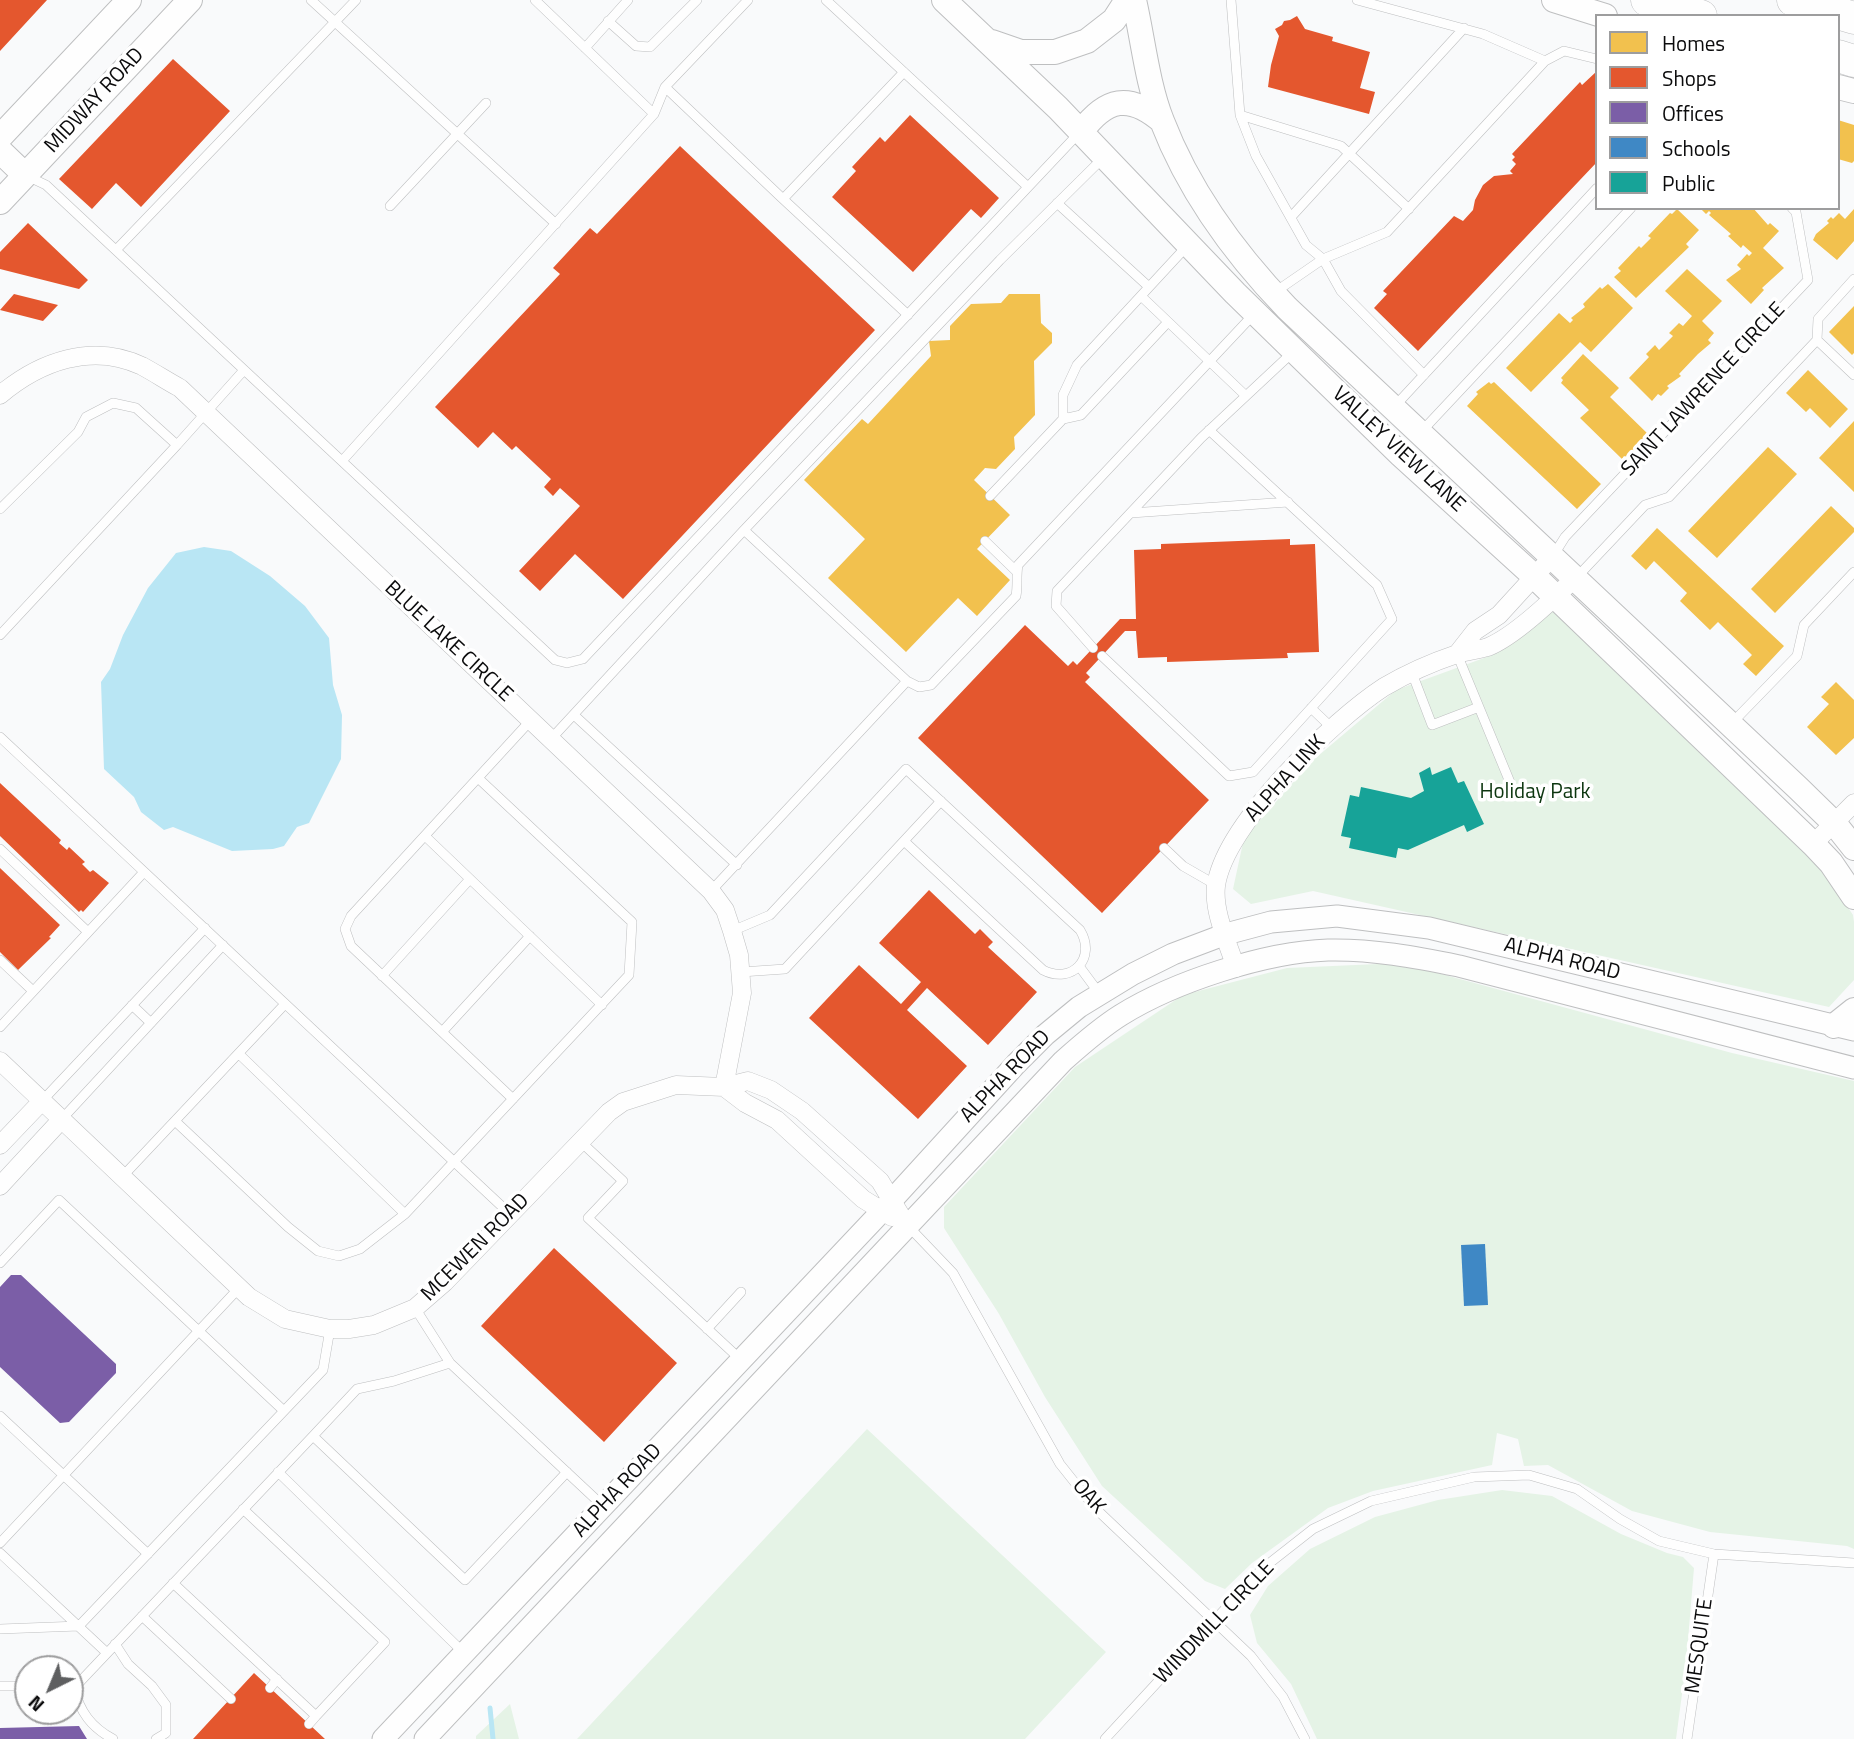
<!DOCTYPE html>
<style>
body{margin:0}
#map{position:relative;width:1854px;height:1739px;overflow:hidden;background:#f9fafb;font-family:"Titillium Web",sans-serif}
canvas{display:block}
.legend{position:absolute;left:1595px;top:14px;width:245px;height:196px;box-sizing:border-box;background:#fff;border:2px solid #9d9d9e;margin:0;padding:9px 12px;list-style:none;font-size:21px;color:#0b0b0c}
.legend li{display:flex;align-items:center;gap:14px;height:35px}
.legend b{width:35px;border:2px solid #9d9d9e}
.north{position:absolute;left:14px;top:1655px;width:70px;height:70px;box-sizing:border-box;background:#fff;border:2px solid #9d9d9e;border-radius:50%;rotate:223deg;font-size:19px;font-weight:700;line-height:28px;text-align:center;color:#0b0b0c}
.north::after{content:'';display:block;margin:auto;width:24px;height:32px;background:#5e5f60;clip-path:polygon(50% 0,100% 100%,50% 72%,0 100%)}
</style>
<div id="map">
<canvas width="1854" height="1739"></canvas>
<ul class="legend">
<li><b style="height:19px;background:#f2c14e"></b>Homes</li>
<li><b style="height:19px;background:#e4572e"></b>Shops</li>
<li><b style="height:19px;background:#7b5ea7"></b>Offices</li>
<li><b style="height:19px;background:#3f88c5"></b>Schools</li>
<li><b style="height:19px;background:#17a398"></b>Public</li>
</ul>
<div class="north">N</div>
</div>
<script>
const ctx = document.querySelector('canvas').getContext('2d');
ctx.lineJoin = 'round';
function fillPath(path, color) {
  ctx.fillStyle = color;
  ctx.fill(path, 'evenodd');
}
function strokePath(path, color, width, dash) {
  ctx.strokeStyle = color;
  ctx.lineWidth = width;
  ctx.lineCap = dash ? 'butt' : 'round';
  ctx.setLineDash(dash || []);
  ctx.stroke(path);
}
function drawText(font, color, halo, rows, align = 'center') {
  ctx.font = font + ' "Titillium Web",sans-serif';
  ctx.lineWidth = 7;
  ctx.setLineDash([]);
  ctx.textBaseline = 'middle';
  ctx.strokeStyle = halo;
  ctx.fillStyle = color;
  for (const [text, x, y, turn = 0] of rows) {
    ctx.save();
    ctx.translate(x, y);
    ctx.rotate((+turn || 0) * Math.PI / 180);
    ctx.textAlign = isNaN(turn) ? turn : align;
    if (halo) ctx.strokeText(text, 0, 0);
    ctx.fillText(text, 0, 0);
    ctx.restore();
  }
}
fillPath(new Path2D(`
 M1552,610L1823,870L1853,915L1854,922V980L1829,1007L1313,891L1251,904L1233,889L1244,838L1312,761L1396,690L1495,654Z
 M1401,963L1732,1053L1854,1081V1549L1847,1546L1710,1532L1632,1511L1548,1465L1524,1466L1518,1439L1497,1433L1492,1465L1373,1491L1328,1508L1252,1563L1225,1589L1205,1581L1102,1486L1045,1397L999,1314L944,1228V1207L1075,1067L1183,995L1287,968Z
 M867,1429L1106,1652L1025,1739H577Z
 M1502,1490L1552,1496L1621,1534L1667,1553L1683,1557L1694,1568L1686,1664L1676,1739H1317L1291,1684L1257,1643L1250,1615L1268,1586L1310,1549L1375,1517L1438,1500Z
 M510,1704L519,1739H476V1736Z`), '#e5f3e6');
fillPath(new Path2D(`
 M204,547L231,551L270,576L305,606L329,638L333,685L342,715L341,759L309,823L297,827L284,846L273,849L232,851L173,827L164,830L141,812L134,797L104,769L101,682L110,669L123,635L148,588L176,553Z`), '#b9e6f4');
fillPath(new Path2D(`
 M1838,120L1854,125V161L1852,163L1838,159Z
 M1700,208H1753L1768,225L1770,223L1779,231L1763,248L1784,268L1762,288L1764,290L1751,304L1726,280L1741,269L1737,265L1747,254L1749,256L1752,253L1743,245L1741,248L1728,236L1731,234L1709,215L1711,213L1709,211L1706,214Z
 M1677,209L1699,230L1686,244L1689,247L1636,298L1614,277L1621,271L1618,268L1639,246L1641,248L1651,238L1648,236L1670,213L1672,214Z
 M1854,209V241L1837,260L1813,240L1816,234L1829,223L1827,221L1831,217L1833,219L1839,213L1845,219Z
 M1687,269L1722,301L1702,321L1714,333L1708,340L1711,343L1698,354L1679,374L1681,376L1667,386L1669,388L1661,396L1658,394L1652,401L1629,378L1649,357L1646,354L1655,345L1659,350L1673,336L1669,333L1679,323L1683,326L1692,316L1665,291Z
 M1608,284L1633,308L1591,352L1580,342L1531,392L1506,368L1559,313L1570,323L1573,320L1571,318L1585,307L1583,304L1600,287L1602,289Z
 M1009,294H1040L1041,323L1052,333V343L1034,361L1035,415L1014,437L1015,449L996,469L985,468L974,480L1010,515L977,549L1010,580L977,616L958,598L906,652L828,578L865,539L804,480L862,419L868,424L931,356L929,341L950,340V326L971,304L1001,303Z
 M1854,306V353L1852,355L1829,332Z
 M1583,354L1619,388L1610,397L1649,435L1627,458L1624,456L1622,459L1580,418L1589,410L1561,383L1563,380L1561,378Z
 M1808,370L1848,409L1830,428L1810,408L1806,412L1786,393Z
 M1489,382L1491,384L1494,382L1601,484L1577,509L1467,406L1478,394L1476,392Z
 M1854,421V492L1819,458Z
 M1768,447L1797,474L1717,558L1688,531Z
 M1831,506L1854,528V532L1775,613L1751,589Z
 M1657,528L1784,646L1756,676L1743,664L1752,655L1718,622L1710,630L1680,601L1687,593L1654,561L1646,570L1631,556Z
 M1836,682L1854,700V738L1836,755L1807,727L1829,704L1821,697Z`), '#f2c14e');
fillPath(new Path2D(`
 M0,0H47L0,51Z
 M1297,16L1305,29L1333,37L1332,41L1370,52L1360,88L1375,92L1369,114L1268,87L1271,65L1279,36L1275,29L1282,25L1284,21L1290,20Z
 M173,59L230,111L141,207L116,183L92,209L59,179Z
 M1597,71V162L1418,351L1374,308L1387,294L1383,291L1454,216L1463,221L1473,210L1475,200L1483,185L1494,176L1513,174L1510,171L1516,164L1512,160L1515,157L1512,154L1580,82L1582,85Z
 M910,115L999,198L981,218L971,209L913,272L832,197L856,171L852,167L880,137L885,142Z
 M680,146L875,330L623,599L575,554L540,591L519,571L580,506L560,488L553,496L544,487L551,479L516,446L512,450L493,432L478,448L435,407L560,274L553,268L590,228L597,234Z
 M28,223L88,280L79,289L0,269V252Z
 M14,294L58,305L43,321L0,310Z
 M1290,539V545L1315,544L1319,652L1287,653L1288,658L1167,662V657L1138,658L1136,631H1125L1086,673L1090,677L1085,682L1209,800L1102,913L918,738L1025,625L1068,666L1073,661L1077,665L1120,619H1136L1134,550L1161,549V544Z
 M0,783L61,840L59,843L67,850L69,847L85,862L82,864L90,872L93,870L109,883L83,912L81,910L79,912L0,836Z
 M0,868L60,925L49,937L51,938L18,970L0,952Z
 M929,890L975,934L980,929L993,942L988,947L1037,992L988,1045L927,988L907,1010L967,1066L918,1119L809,1018L859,965L901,1004L921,982L879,943Z
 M554,1248L677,1363L604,1442L481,1326Z
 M254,1673L325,1739H193Z`), '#e4572e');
fillPath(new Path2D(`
 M11,1275H21L116,1364V1373L69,1422L60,1423L0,1367V1287Z
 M79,1726L87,1739H0V1728Z`), '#7b5ea7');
fillPath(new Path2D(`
 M1485,1244L1488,1305L1464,1306L1461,1245Z`), '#3f88c5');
fillPath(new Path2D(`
 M1430,767L1432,775L1451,767L1458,783L1464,781L1484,824L1467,832L1464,825L1408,850L1398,848L1396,858L1349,848L1351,838L1341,836L1350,795L1359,797L1361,787L1411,798L1424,791L1419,773Z`), '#17a398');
strokePath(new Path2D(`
 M490,1708L493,1739`), '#b9e6f4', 5);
const service = new Path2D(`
 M311,0L556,224
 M535,0L654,114
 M826,0L1028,187
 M1231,0L1240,115L1256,156L1306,245L1323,259L1275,292
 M1357,0L1483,34L1545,61L1564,51L1597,59
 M608,21L636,46L650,47L697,0
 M585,48L628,0
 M904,72L783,199L908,315
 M665,87L783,199
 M1240,115L1341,146L1409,209
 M27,176L46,185L555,660L567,663L583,659L1079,133
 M1057,203L1149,287
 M390,206L486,103
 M1291,217L1464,28
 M116,250L356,0
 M1141,296L1245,395
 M1817,340L1854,375
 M1424,375L1341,291L1323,259L1387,232L1545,61
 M1395,406L1597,188
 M1063,419L1081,415L1168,322
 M1421,432L1631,208
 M342,461L654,114L665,87L748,0
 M990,496L1063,419V395L1077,365L1187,246
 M0,509L78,432L86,417L113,403L136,408L177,445L244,370
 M1131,513L1288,502
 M744,530L1000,260L1103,158
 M985,541L1017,572
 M1553,556L1565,537L1808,280L1796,212L1792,208
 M1577,577L1645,505L1669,497L1817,340L1818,319L1854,279
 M0,635L177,445
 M1093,648L1056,606L1057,591L1201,438L1293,352
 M1457,654L1514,792
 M1102,656L1229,776L1253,772L1392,619L1377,585L1209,430
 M1412,673L1432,725L1479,707
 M1311,708L1332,728
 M574,715L737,865
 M1732,723L1797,656L1804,625L1854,572
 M0,737L510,1214
 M551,739L744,530L907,681L919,687L931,685L1016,596C1018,585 1016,576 1018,565L1254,314
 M425,836L602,1005
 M1164,848L1183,866L1216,885
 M0,849L88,932
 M711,891L907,681
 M732,931L770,915L906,769L1080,930C1097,958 1072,985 1043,970L904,841
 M0,960L33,991
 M1079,966L1099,993
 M741,972L785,969L941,801
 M382,976L470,879
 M132,1005L151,1023
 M0,1027L144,872
 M442,1032L530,936
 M239,1054L405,1214
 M513,1099L351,946L345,929L351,916L531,720
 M42,1101L205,928
 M61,1120L223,945
 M175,1121L288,1227L318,1251L339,1256L360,1249L405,1214L629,975L632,922L478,778
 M581,1142L623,1181L588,1218L741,1360
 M122,1177L285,1004
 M909,1227L953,1273L1060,1464L1095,1508L1251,1656L1283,1697L1305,1739
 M0,1263L59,1200L284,1411
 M415,1308L450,1363L603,1506
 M707,1329L741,1292
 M0,1416L148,1554
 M313,1436L357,1389L394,1381L450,1363
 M278,1472L463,1652
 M0,1543L239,1288
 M0,1553L107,1653
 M173,1583L316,1716L385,1642L243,1509
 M142,1616L231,1699
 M0,1629L79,1626L323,1370L330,1329
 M115,1644L128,1664L152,1686L166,1705V1733L156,1739
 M0,1686H28
 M70,1688H74L313,1436L465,1580L567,1472
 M74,1688C80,1712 91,1727 113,1739
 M270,1688L277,1679
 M309,1724L316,1716
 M1105,1739L1262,1569L1313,1529L1371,1501L1474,1477L1529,1475L1577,1489L1620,1519L1659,1541L1714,1554L1854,1563
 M1687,1739L1714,1554`);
const minor = new Path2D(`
 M0,395C39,362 92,342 142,366C155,373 167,381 180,388L711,891L725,910L732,931L739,955L742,993L724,1087
 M1457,654L1475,631L1499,615L1552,557
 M1813,844L1854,803
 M1236,968C1228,943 1213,912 1216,886C1224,825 1333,720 1384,687C1406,674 1433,662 1457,654C1467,651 1478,650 1488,647C1515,636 1553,599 1575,578
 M0,1061L249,1297L285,1319L330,1329H349L374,1325L415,1308L445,1282L609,1112L623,1102L676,1085L724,1087L748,1081L771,1090L802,1111L880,1181L907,1226
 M724,1087L745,1103L777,1120L863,1199L892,1217
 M0,1145L42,1101
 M0,1186L61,1120`);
const tertiary = new Path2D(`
 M383,1739L882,1211L1016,1064L1045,1035L1079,1007L1133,974L1173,954L1226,934L1271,922L1337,916L1429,928L1854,1030
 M425,1739L1063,1061C1081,1045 1100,1028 1121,1015C1174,982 1265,952 1328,950C1372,949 1415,957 1459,966L1854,1068`);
const secondary = new Path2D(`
 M944,0L1058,108L1235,293L1401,455L1535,577L1813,844L1831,863L1854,897
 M1134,0C1143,39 1147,83 1162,121C1189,191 1235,254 1287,308L1798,788L1835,824L1854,848
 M1554,0L1605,16
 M992,42L1021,52H1055L1087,41L1114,20L1127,0
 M1838,87L1854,91
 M1081,132C1106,98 1129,93 1162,121
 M0,137L129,0
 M0,151L25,175
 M0,202L190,0
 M1834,1026L1854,1010`);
const motorway = new Path2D(`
 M1647,0L1701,16
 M1793,0L1854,18
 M1838,56L1854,61`);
strokePath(service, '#bebfc0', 10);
strokePath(minor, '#bebfc0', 19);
strokePath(tertiary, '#bebfc0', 23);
strokePath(secondary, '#bebfc0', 26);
strokePath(motorway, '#bebfc0', 33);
strokePath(service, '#fefefe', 9);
strokePath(minor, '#fefefe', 18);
strokePath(tertiary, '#fefefe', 21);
strokePath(secondary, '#fefefe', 24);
strokePath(motorway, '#fefefe', 32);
drawText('21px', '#0b0b0c', '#fff', [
 ["MIDWAY ROAD",95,101,-47],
 ["SAINT LAWRENCE CIRCLE",1704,390,-47],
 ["VALLEY VIEW LANE",1398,450,43],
 ["BLUE LAKE CIRCLE",448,642,43],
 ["ALPHA LINK",1286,779,-48],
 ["ALPHA ROAD",1562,960,14],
 ["ALPHA ROAD",1006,1077,-46],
 ["MCEWEN ROAD",476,1248,-45],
 ["ALPHA ROAD",618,1491,-47],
 ["OAK",1088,1497,49],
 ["WINDMILL CIRCLE",1215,1623,-46],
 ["MESQUITE",1700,1646,-82]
]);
drawText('21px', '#0c360f', '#fff', [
 ["Holiday Park",1535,793]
]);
</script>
